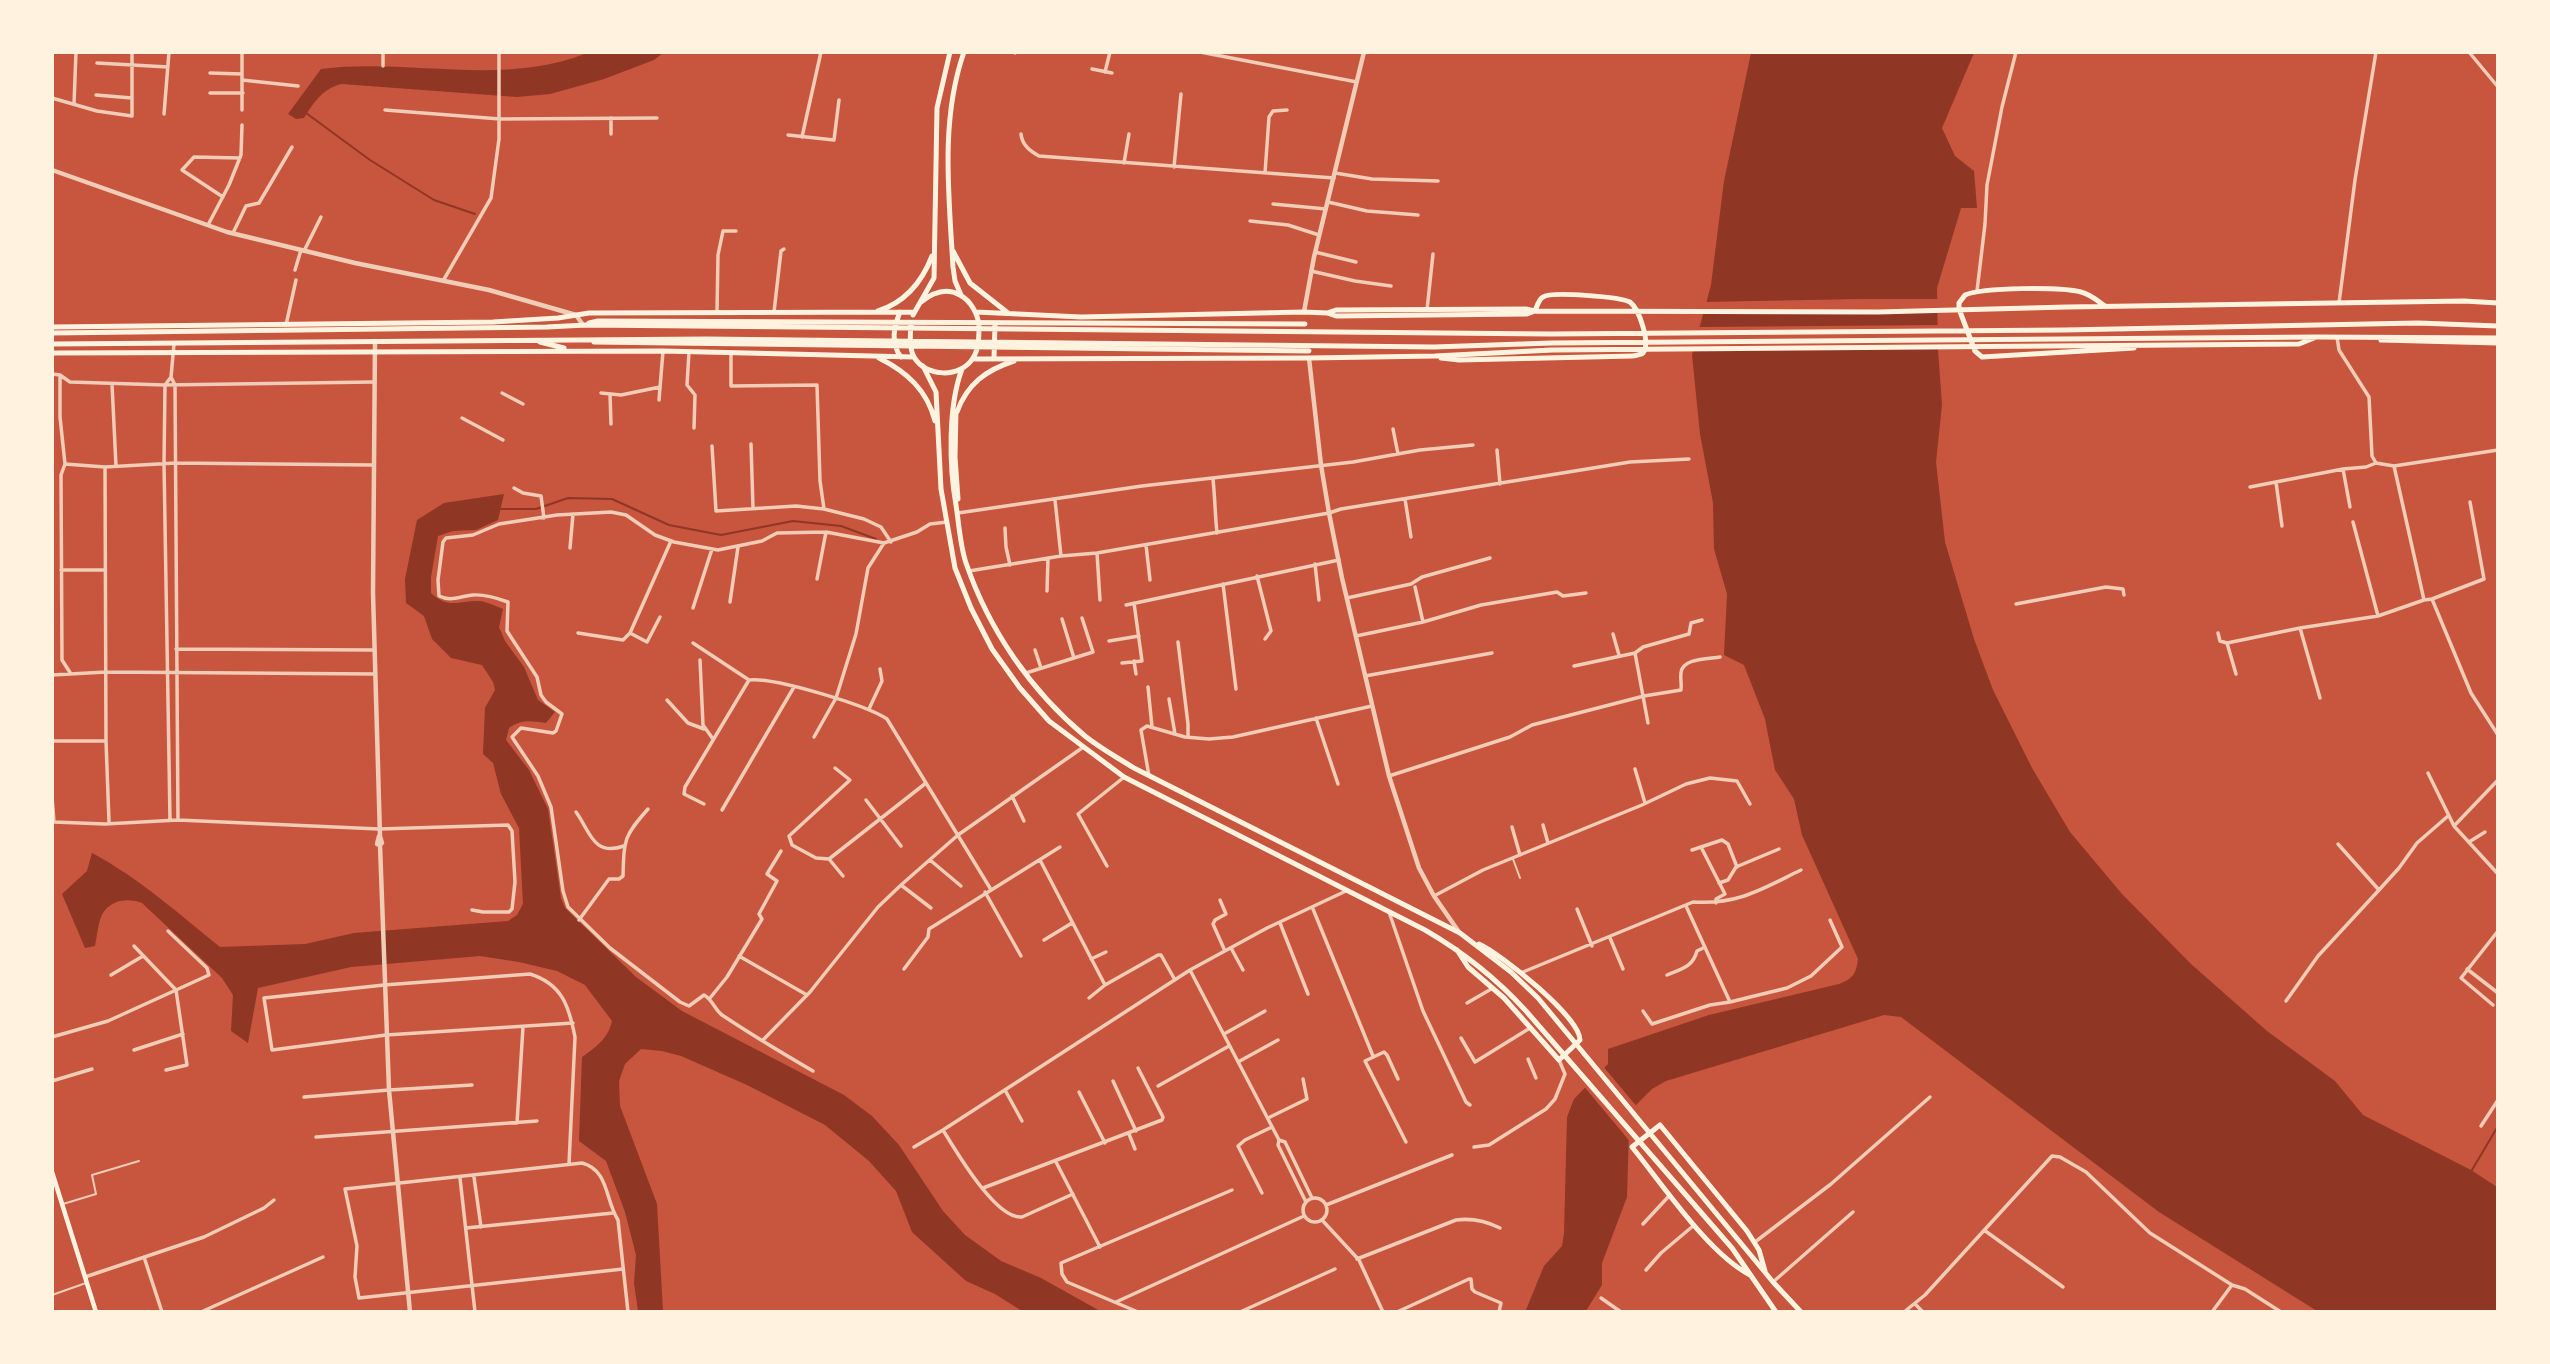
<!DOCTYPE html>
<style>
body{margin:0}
#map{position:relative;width:2550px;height:1364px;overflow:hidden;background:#c8553d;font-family:"PT Sans",sans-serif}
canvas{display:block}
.frame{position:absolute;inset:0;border:54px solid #fff3e0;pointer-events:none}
</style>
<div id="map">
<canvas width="2550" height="1364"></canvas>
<div class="frame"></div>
</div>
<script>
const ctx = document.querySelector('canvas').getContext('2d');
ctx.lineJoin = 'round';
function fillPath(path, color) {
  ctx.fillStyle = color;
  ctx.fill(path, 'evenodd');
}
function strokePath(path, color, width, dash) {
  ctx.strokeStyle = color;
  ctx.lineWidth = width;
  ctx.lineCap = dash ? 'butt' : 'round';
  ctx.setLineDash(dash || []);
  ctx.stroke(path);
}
fillPath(new Path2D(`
 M587,53H663L654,60L604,79L550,94L517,97L342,84C323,88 314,102 304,118L296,119L288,114L321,69C409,58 502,87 587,53Z
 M1751,53H1974L1942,128L1955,156L1974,171L1977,208H1961L1937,288L1938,350L1942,405L1936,462L1945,542L1974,639L1993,690L2032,768L2070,832L2122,894L2191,964L2267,1031L2335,1081L2363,1115L2471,1170L2497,1187V1311H2317L2159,1212L1901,1017L1884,1015L1666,1081L1652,1089L1635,1106L1629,1130L1627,1197L1602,1263V1285L1586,1311L1525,1312L1544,1266L1562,1246L1564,1233L1567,1117L1574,1099L1608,1064V1049L1709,1015L1839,984C1853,979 1856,974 1858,959L1802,835L1794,799L1775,770L1765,719L1744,665L1724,655L1727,594L1714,549L1713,503L1700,434L1692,355L1711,285L1724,181Z
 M504,494L498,520L476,530L453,531L438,536L431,577V593C449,610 459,600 480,601C487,602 496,606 503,609L499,627L505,641L524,667L538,700L555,712L546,723C531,721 522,719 509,728L506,740L529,770L548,809L561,898L565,908L636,977L682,1011L844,1095L872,1116L899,1145L943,1211L965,1235L1001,1261L1041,1278L1100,1311H1022L995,1294L966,1281L912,1232L896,1191L869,1161L825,1125L747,1085L681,1056L662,1051L641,1049L625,1064L619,1081L620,1106L657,1204L663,1311H638L634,1283L636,1255L625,1212L606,1161L579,1141L582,1057C596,1047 608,1039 612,1021L585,985L557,971L519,962L480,956L351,967L258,988L248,1043L231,1031L233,995L222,978L142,903C129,898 112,899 103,913C98,921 97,937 95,946L85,948L62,894L87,871L92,853C139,878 179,914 220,947L305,944L354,933L508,921L517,915L523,904L519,828L501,794L493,763L483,754L485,708L495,690L493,682L482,665L451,658L432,639L424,616L406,603L405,579L417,520L444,503Z`), '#8f3625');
fillPath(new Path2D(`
 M1859,299H1941V310L1700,312L1703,302Z
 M1941,325V348L1689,351L1696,327Z
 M1602,1065L1638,1108L1634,1118L1632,1144L1582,1084Z`), '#c8553d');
strokePath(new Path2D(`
 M306,113L370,160L434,200L475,214
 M501,509H536L568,498L612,499L669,525L721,535L793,521L841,526L876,539
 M2472,1170L2498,1126`), '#8f3625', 2);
strokePath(new Path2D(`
 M1513,859L1520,878
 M63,1204L96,1194L92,1175L139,1161
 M52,1295L86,1283`), '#f1ccb7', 2);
strokePath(new Path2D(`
 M383,52V66
 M1200,52L1357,82
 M2469,52L2498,87
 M1015,53V52
 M97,63L168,67
 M1092,69L1112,73
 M1105,72L1110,52
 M210,73L242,74
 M242,80L298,86
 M210,93H243
 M96,95L132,98
 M52,98L97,111L132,116V52
 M74,104L76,52
 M242,110V52
 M385,110L500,119L657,118
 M164,114L169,52
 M611,118V134
 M1021,134C1022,145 1030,151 1039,156L1334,178
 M788,135L834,140L839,100
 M802,137L821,52
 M1124,163L1129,134
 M1174,167L1181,94
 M1265,173L1269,117L1273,111L1287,110
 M1335,173L1372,179L1438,181
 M223,197L182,170L194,157L240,158
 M1328,202L1367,211L1418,215
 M1273,204L1326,209
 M1250,221L1288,225L1319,235
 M208,225L229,185L241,155L242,125
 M233,233L246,206L259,203L292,147
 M304,251L321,217
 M1315,252L1356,262
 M295,270L301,250
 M1311,271L1355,281L1391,286
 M443,281L491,198L499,139V52
 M1977,291L1985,224L1987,185L2002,107L2016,52
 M2339,303L2355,180L2376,52
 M1427,310L1433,254
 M717,312L718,255L723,231H736
 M774,312L781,251L784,249
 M286,325L296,280
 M2337,337L2339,350L2369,397L2372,456L2376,463
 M689,352L687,385L695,395L694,428
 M731,352V386L817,385L820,481L824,509
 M52,374L60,375L70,382L165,385L373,382
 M60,376V417L65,464L61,475L62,660L71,674
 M171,377L175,385L178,820
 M112,384L116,466
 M502,393L523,404
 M601,393L621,395L660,387
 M610,394L611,424
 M659,400L663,351
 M462,418L503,440
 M1393,429L1398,454
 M751,444L753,508
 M712,446L716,511L796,506L824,509L864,519L881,527L891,542
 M1497,450L1500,484
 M65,464L105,467L176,463L372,465
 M2394,466L2424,600L2432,599L2471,693L2498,735
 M105,467L106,741L109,822
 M2343,469L2350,507
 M1213,479C1215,498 1215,514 1217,533
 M2276,482L2282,526
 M2250,487L2343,469L2366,467L2376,463L2394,466L2498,450
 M514,488L523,493L541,496L544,518
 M1405,499L1411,537
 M1055,500L1061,556
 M958,513L1142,486L1353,462L1420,450L1473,445
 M2353,522L2378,616
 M1005,528L1006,547L1010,565
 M1146,545L1150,580
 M570,548L573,514
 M1097,553L1100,600
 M1315,564L1319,600
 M61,570H105
 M969,571L1061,556L1097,553L1329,513L1341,509L1630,462L1689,459
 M1257,576L1271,631L1265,639
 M817,579L826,532
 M1223,584L1236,689
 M1415,587L1423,622
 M1047,591L1048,558
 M1347,598L1411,584L1422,577L1490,558
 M2432,599L2484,579L2470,502
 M730,602L738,547
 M2016,604L2106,587L2123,589L2124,595
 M1126,605L1339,560
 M693,608L712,549
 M1062,619L1074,658
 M2300,628L2320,698
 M578,633L623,640L630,633L671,541
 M630,633L647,642L660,617
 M2218,633L2220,641L2227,643
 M1613,634L1619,655
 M1356,636L1423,622L1481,605L1557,592L1563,596L1586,593
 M1109,641L1139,636
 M1178,642L1188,724V737
 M693,643L749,680
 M176,649L374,650
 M1035,650L1041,668
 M1635,653L1648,723
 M700,660L703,725L713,739
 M1134,661L1136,674
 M1122,663L1142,661L1134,603
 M1574,666L1635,653L1643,647L1689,634L1691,623L1702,620
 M1026,673L1093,652L1082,618
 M2236,674L2227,643L2300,628L2378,616L2424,600
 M52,675L106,672L375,674
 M1365,676L1492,653
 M749,680C774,677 866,705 887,719L990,888
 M1148,687L1152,727
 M1169,699L1175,734
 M667,700L688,723L704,729
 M869,709L882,681L880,669
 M1316,718L1338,784
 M814,737L836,698L856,634L868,568L884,543
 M52,741H106
 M835,768L850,780L789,836L792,845L816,858L829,859L926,783
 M1635,769L1645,803
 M2428,773L2454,826
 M1149,776L1141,730L1147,726L1185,737L1209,739L1233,737L1372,706
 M1389,776L1510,737L1532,725L1644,696L1681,690C1682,684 1680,679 1681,673C1682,658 1709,659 1720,657
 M2498,780L2454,826L2498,874
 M1012,796L1024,821
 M52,797L54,822L105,824L178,820L379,829L508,825L512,831L515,882L512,909L509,912H483L472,910
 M866,800L901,846
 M704,804L684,794L685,787L749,680
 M722,810L794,687
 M576,812C590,831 593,857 624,846
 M170,820L164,464L165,385L171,377L174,344
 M1543,825L1548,843
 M1512,827L1520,855
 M2469,842L2485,832
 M2338,844L2379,890L2399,868L2417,843L2448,816
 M1701,847L1725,894L1716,899V903
 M1692,850L1722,840L1728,844L1737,867
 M829,859L843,876
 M930,860L961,886
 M1040,860L1105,985
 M1107,866L1078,814L1123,778
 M1719,883L1728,880L1736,867L1779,849
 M901,885L931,908
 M985,892L1021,956
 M1434,896L1483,870L1642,805L1686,784L1710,778L1737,781L1750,804
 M1220,900L1226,914L1215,920L1213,924L1225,951
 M1686,906L1730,1002
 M1313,909L1373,1056
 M1577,909L1592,946
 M1389,912L1423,1011L1466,1102L1470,1105
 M579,920L609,879H619L623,876C624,839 624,836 648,809
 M1280,923L1308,994
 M1610,938L1623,969
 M1044,940L1072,923
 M134,946L176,990L187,1065L166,1070
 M1231,948L1243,970
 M739,956L807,995
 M1091,959L1106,952
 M904,969L928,937L929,929L1060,847
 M2467,969L2498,993
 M1190,970L1279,1140L1278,1145L1306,1202
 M1523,972L1693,902C1738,905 1762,889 1801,870
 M111,975L143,956
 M1667,975C1681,969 1693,967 1697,951L1705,947
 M710,998L727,977L762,919L759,914L777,881L767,874L781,851
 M1089,998L1105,985L1158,955H1161L1175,980
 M2286,1001L2318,956L2379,890
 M1467,1003L1493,988
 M2493,1005L2461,978L2498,931
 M1643,1011L1652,1024L1710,1005L1730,1002L1787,988L1811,976L1842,947L1830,920
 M1224,1034L1265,1011
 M52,1037L108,1021L209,975L207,968L168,931
 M1461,1038L1475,1062L1530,1028
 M763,1040L810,992L878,907L901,885L958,835L1082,748
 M134,1050L183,1034
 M1528,1059L1536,1078
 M1238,1062L1278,1040
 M813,1071C782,1053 752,1035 722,1015C714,1009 713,1000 704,995L689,1006L680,1002L610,948L568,907L563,891L551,807L538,776L512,737L521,728L553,733L556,731L562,714L546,702L541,695L537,677L507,631L508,602C497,598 485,594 473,595C460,596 451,602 439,596L438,580L443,542L446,538L473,535L499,524L557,515L611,512L626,515L655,535L674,542L718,550L762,541L777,533L826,532L884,543L917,532L930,524L947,522
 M1398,1079L1387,1055L1384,1052L1365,1061L1406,1142
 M52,1081L92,1069
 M1113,1081L1136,1131
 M1158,1086L1229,1046
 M1005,1090L1022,1121
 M1079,1092L1105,1143
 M304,1097L389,1090L472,1085
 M1268,1118L1307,1099L1303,1079
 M517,1123L523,1027
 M2481,1126L2498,1100
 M943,1130C956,1151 996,1220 1022,1217L1073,1194
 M1129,1134L1135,1149
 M316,1137L537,1121
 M1279,1140L1285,1142L1312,1198
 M914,1147L943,1130L1190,970L1267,928L1346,891
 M1474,1147L1489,1145L1546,1109L1555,1099L1565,1074L1559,1060
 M1056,1162L1100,1247
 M569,1164L575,1037C569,1006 562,984 530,974L384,985L264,998L272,1050L386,1035L573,1023
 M474,1177L481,1227
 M460,1178L475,1312
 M983,1188L1162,1120L1163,1117L1138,1068
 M1262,1193L1238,1146L1245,1140L1272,1127
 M1303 1210a12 12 0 1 1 24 0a12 12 0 1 1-24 0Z
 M1326,1205L1452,1155
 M1322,1220L1359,1260L1383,1312
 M1643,1224L1669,1196
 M466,1228L613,1213
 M1984,1230L2063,1287
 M1755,1242L1831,1184L1930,1097
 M144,1257L162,1312
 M1357,1259L1456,1220C1471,1218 1486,1221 1500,1228
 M1646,1270L1661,1253L1693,1226
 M85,1277L204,1237L264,1208L274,1200
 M1773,1282L1853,1212
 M2232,1285L2245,1289L2281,1312
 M359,1298L355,1277L357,1246L345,1189L582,1163C609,1170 605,1200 618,1220L628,1312
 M359,1298L623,1269
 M1601,1298L1621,1312
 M1116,1302L1304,1216
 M1915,1304L1923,1312
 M201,1312L323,1257
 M1138,1312L1067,1282L1062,1274L1061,1263L1232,1190
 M1240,1312L1335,1269
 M1397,1312L1469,1279H1471L1472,1289L1475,1292L1501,1303L1499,1312
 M1904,1312L1925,1295L2052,1156L2060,1157L2086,1172L2150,1233L2232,1285L2212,1312`), '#f1ccb7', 3.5);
strokePath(new Path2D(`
 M52,170L227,232L355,263L489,290L576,315L583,325
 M1304,312L1314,257L1364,52
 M375,341L373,593L380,836L382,843L380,845
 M1309,358L1321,465L1329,513L1342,578L1389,776L1419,868L1434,896L1459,932
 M379,836L377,844L380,845L389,1090L410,1312`), '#f1ccb7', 4.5);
strokePath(new Path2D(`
 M52,1172L96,1312`), '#fff3e0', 4.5);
strokePath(new Path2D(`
 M953,251L970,283L1008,313
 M961,295L955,281L953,267C949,196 940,120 964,52
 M2105,306C2098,301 2090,294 2081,292C2062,287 1983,287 1965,295L1959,303V309L1975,351L1982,357L2134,348
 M878,311C906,302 922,282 932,256
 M900,312C894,327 890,343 901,357
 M976,312L1081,317L1304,312L1327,313L1336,316L1527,314L1535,311
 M1327,313L1336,310L1526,309L1535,311L1878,312L2067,307L2464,301L2498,303
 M913,315L934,278L937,108L950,52
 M589,323L598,321L1305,324
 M911,325C910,335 909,348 914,357C926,378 961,378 973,358C979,349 979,336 979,326C978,314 971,301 960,295C946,287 932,293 921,302
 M52,327L493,322L558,318L589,313L914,312
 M52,333L547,327L586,325L1550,334L2064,330L2418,323L2498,326
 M2381,340L2498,343
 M540,342L564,348
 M594,342L1309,351
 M52,344L706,339L1434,347L1551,343L2317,337L2498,338
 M52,353L663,351L914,357
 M879,358C907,372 927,390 935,421
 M994,358L995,325
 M1441,358L1459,360L1633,356C1636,355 1641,355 1643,353C1651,343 1639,309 1630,302C1621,297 1551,291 1543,297C1539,299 1537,306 1535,311
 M973,359L1309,358L1435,356L1552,350L2299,344L2314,338
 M923,366L936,392L941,489L955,568L971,608L992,649L1020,688L1049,721L1124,777L1425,930C1463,952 1496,978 1526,1011L1732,1248L1776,1312
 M962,369C948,406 949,466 956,505C959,524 960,545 966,563C989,630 1031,691 1085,736C1100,748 1118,758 1134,768L1460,933L1511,972L1538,998L1773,1282L1801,1312
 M956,411L955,457L958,499
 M957,412C967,384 986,370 1014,361
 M1457,950L1468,967L1504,998L1559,1060L1580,1040C1580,1017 1501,954 1479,944
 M1750,1275C1708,1253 1663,1185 1632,1147L1660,1125L1747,1231L1759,1250L1765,1271`), '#fff3e0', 5);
</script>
